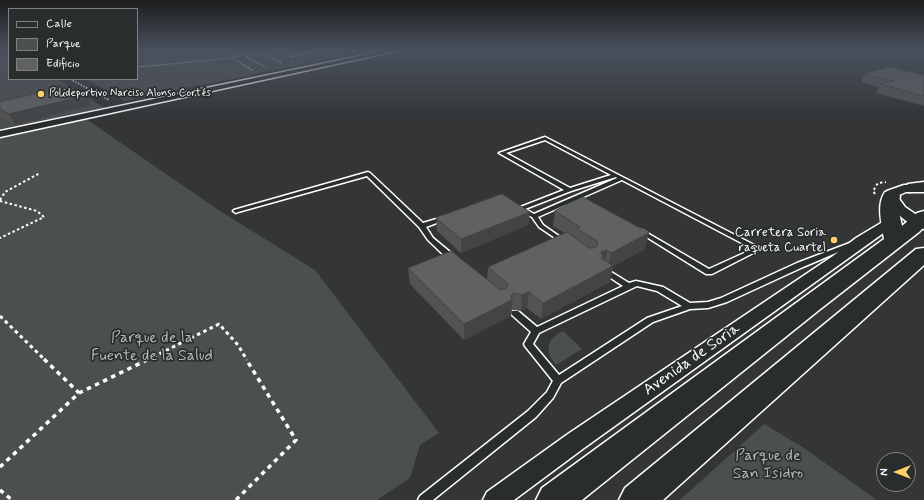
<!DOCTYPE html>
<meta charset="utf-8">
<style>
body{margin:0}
#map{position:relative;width:924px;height:500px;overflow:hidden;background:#333536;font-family:Mynerve,sans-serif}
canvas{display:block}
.legend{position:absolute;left:8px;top:8px;width:130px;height:72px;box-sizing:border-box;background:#2a2d2e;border:1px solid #7f8182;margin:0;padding:5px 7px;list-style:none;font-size:12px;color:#fff}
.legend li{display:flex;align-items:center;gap:8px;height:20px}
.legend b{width:20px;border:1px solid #7f8182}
.north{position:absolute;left:876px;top:452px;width:40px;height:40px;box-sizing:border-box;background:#2a2d2e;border:1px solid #7f8182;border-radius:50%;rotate:270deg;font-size:11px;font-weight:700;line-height:16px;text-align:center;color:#fff}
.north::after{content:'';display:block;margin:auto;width:14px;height:18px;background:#ffd166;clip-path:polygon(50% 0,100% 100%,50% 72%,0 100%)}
</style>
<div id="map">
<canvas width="924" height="500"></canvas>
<ul class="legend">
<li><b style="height:5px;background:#2a2d2e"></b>Calle</li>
<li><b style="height:11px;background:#4c4f50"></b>Parque</li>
<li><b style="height:11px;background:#5f6162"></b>Edificio</li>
</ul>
<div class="north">N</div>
</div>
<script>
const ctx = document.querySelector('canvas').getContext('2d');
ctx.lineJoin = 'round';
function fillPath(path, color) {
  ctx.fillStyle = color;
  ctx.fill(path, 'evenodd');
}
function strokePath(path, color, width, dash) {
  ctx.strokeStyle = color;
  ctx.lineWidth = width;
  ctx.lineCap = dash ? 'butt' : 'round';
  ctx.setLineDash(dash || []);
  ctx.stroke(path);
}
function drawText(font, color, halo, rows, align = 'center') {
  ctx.font = font + ' Mynerve,sans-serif';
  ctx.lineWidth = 3.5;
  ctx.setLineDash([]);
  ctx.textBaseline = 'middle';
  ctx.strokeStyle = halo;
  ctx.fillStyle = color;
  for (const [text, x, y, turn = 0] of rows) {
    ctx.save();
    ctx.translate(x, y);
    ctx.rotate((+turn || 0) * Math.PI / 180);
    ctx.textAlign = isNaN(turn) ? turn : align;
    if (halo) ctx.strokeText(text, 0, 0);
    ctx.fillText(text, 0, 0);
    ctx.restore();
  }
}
fillPath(new Path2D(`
 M137,51H365L125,101L86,79H137Z
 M0,53L9,59V79H57L105,108L0,129Z
 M86,119L220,211L315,270L439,433L420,445L410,478L377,500H0V137Z
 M563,331L582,349L556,365C544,350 546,340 563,331Z
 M764,424L804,448L877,500H680Z`), '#4c4f50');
const service = new Path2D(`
 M306,51H313L292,56L290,55Z
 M545,137L760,248L761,249L712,274H706L637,231L638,230H642L709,269L753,249L622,180L538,217L543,225L566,241L565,242H561L539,227L532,217L517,209L518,208L564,190L499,153ZM545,140L611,175L570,188L506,153ZM616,177L617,178L534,214L525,209L571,191Z
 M368,172L370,173L423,223L443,217H447L448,218L447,219L426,227L433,238L456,257L457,259L456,261H450L428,240L419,227L367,176L238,212L236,213L233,211L234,210Z
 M855,241L858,243L857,244L803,267L727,302L708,308L690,309L653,322L561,383L553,398L536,417L433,500H418L420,496L528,411L547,392L553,381L525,346L524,344L531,332L512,315L511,313L512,311H518L537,327L623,286L600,271L599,269L603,267L629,283L636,281L663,287L690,303L708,302L721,298L797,263ZM637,286L657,291L682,306L647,318L559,375L533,344L539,333Z`);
const minor = new Path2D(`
 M384,51H396L0,137V131Z
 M904,185H924V191L906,192L897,196L905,207L924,220V229C907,225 893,212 885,196L887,191Z
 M891,217L897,221L896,224L584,448L514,500H483L487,492L568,434L833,256L856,238Z`);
const primary = new Path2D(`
 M924,182V192H908L905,188L908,184Z
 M891,191L897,192L900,196L898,208L902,226L917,213L924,211V227L919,232L819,310L582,500H536L542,488L884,239C882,224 876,205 885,192Z
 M924,248V265L663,500H619L625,488L916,249Z`);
strokePath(service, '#fff', 3);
strokePath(minor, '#fff', 3);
strokePath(primary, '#fff', 3);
strokePath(new Path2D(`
 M1,51L9,53
 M263,51L243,55L265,67
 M258,52L282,63
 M243,55L232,58L252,70
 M137,67L232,58
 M70,79L109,100`), '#fff', 1.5, [1.5, 1.5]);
strokePath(new Path2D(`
 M875,194L873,191L878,183L886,182
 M0,200L5,192L40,173
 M0,201L37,211L44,217L0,238`), '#fff', 2, [2.5, 2.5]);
strokePath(new Path2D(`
 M0,316L45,360
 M147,360L219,324L238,345L247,360`), '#fff', 3, [3.5, 3.5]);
strokePath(new Path2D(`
 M44,359L79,393
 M0,467L79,393L149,359
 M0,490L12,500
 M236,500L296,440L246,359`), '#fff', 3.5, [4.5, 4.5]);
fillPath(service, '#2a2d2e');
fillPath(minor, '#2a2d2e');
fillPath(primary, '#2a2d2e');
fillPath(new Path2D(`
 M864,74L924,75V106L876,93L879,87L861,82Z
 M87,95L91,105L15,125L0,116V102Z
 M555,211L645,249L613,266L610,282L541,319L527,308L521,311L512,310L511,316L464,340L410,284L408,268L487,280L488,267L565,233L553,226Z
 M530,212L528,225L461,253L437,231L436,218Z`), '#525354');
fillPath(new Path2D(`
 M87,95L91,105L15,125L9,114Z
 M530,212L528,225L461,253V239Z
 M649,233L645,249L608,268L611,253Z
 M607,250L604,266L599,267L601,252Z
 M613,266L610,282L541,319L543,303Z
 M529,292L527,308L521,311L522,295Z
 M513,293L511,316L464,340V324L511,296Z`), '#424445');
const building = new Path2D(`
 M889,67L924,75V96L880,84L894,81L864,74Z
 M67,86L87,95L9,114L0,109V102Z
 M502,194L530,212L461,239L436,218Z
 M583,197L649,233L611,253L607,250L601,252L603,257L601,258L613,266L543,303L529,292L522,295L513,293L511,296L512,300L464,324L408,268L451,251L499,289H506L508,286L507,283L488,267L567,232L589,248H594L598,245L597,241L576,228L580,227L555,211Z`);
fillPath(building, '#5f6162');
strokePath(building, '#424445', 1);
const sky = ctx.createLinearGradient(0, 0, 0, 121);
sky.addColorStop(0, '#1c1d1e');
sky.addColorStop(0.42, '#4a515d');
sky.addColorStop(1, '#4a515d00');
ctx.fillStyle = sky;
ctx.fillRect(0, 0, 924, 121);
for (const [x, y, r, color] of [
 [41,94,4,"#ffd166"],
 [834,240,4,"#ffd166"]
]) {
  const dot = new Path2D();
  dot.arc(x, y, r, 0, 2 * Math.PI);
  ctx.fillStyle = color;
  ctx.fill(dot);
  strokePath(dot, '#2a2d2e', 1.5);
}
drawText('11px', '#fff', '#2a2d2e', [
 ["Polideportivo Narciso Alonso Cortés",49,94]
], 'left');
drawText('13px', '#fff', '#2a2d2e', [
 ["Carretera Soria",826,233],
 ["raqueta Cuartel",826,248]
], 'right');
drawText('16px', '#b7b9b9', '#2a2d2e', [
 ["Parque de la",152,339],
 ["Fuente de la Salud",152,357],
 ["Parque de",768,457],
 ["San Isidro",768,475]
]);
drawText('16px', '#fff', '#2a2d2e', [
 ["Avenida de Soria",692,360,-35]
]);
</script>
